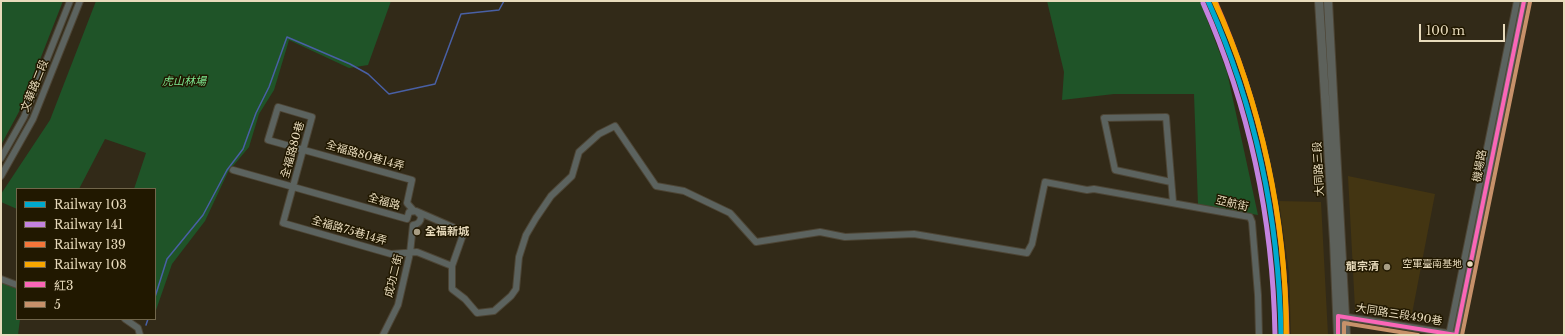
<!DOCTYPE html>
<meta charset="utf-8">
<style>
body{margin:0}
#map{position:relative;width:1565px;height:336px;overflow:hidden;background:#322a18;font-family:"Libre Baskerville","Noto Sans TC",serif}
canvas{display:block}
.frame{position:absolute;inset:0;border:2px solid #e8dbbc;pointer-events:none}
.legend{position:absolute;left:16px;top:188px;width:140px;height:132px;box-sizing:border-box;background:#211800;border:1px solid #71664b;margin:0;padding:5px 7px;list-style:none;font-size:12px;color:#e8dbbc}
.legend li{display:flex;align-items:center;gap:8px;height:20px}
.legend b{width:20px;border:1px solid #71664b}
.scale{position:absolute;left:1419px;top:24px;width:86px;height:18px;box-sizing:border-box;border:2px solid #e8dbbc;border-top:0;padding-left:5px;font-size:12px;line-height:14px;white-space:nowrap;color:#e8dbbc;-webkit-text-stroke:3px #211800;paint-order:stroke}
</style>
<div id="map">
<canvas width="1565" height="336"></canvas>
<div class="frame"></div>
<ul class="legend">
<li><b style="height:5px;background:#00a9ce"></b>Railway 103</li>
<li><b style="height:5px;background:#c483df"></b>Railway 141</li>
<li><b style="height:5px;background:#f5763a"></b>Railway 139</li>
<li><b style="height:5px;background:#f7a600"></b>Railway 108</li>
<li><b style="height:5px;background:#fa66b7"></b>紅3</li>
<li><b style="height:5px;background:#c7916a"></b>5</li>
</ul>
<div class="scale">100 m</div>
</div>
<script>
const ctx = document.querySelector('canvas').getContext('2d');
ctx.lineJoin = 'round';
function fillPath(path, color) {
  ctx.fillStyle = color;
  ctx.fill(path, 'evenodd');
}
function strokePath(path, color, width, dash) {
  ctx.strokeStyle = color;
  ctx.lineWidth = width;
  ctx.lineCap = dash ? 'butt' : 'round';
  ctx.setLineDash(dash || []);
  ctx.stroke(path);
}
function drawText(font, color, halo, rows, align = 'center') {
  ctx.font = font + ' "Libre Baskerville","Noto Sans TC",serif';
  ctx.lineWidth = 3;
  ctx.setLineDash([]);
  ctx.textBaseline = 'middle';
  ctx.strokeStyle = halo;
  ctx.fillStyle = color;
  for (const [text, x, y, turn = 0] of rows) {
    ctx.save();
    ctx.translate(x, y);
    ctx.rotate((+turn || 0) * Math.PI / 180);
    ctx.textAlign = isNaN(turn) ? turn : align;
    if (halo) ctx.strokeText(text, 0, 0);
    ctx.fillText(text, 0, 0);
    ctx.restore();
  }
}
fillPath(new Path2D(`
 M1348,176L1435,194L1411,319L1355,309Z
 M1279,201L1321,202L1328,335H1291L1289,272Z`), '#433512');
fillPath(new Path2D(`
 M1,1H63L21,108L1,145Z
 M96,1H391L368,65L349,68L289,40L274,90L259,114L249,147L228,172L205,221L172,264L155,313V189H134L146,153L105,139L79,189H17V209L1,202V194L50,120Z
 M1047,1H1200L1227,72L1258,215L1198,205L1194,94H1114L1062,100L1064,72Z
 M1,282L17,288V319H20L18,335H1Z`), '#1f5428');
strokePath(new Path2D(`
 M155,297L167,259L203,215L227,170L243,149L256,113L269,87L287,37L350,64L368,74L389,94L435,84L461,14L499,10L504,1
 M146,325L148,319`), '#4960a5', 1.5);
const minor = new Path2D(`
 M1,158L24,117L70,1
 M233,170L407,219L409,212L416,211L464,232L452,266V289L465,299L477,313L494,311L511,296L516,289L519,257L526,235L536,218L551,196L572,176L579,152L599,134L615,126L656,186L684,191L730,213L756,242L820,232L845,237L914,234L1027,253L1032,244L1045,182L1087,190L1094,189L1250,217L1252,222L1258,295L1259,335
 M1,176L33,119L80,1
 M1171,182L1115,170L1104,118L1166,117L1173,202
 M414,211L407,203L412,180L268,140L278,107L312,117L283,223L391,254L417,252L452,266
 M1,279L17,285
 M1341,316L1453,334
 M125,319L138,328L140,335
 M383,335L398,305L410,253L413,225C419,224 421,221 421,216L417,212
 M1449,335L1517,1
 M1456,335L1524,1`);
const major = new Path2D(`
 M1319,1L1334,241L1338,335
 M1328,1L1346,335`);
strokePath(minor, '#4d4535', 8);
strokePath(major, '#4d4535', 10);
strokePath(minor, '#5c635f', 6);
strokePath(major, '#5d615b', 8);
strokePath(new Path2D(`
 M1338,335V316L1456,335L1524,1`), '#fa66b7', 4);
strokePath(new Path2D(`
 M1344,335V323L1418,335
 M1462,335L1530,2`), '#c7916a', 4);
strokePath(new Path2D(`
 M1208,1C1256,108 1279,218 1281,335`), '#00a9ce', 5);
strokePath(new Path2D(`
 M1203,3C1250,109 1273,219 1275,335`), '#c483df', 5);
strokePath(new Path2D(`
 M1215,1C1262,107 1285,218 1287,335`), '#f5763a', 5);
strokePath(new Path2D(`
 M1214,1C1261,102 1287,223 1286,335`), '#f7a600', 5);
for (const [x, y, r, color] of [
 [417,232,4,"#a89d83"],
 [1470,264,3.5,"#e8dbbc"],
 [1387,267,4,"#a89d83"]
]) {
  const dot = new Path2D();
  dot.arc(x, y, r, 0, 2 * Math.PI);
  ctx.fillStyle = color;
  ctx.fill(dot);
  strokePath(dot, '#211800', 1.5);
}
drawText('10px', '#e8dbbc', '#211800', [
 ["空軍臺南基地",1462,264]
], 'right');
drawText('italic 11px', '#7be58e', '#211800', [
 ["虎山林場",184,82]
]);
drawText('11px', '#e8dbbc', '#211800', [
 ["文華路二段",35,86,-68],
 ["全福路80巷",293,150,-74],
 ["全福路80巷14弄",365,156,16],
 ["機場路",1480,166,-79],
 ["大同路三段",1319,169,-93],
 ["全福路",384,202,16],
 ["亞航街",1232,204,13],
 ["全福路75巷14弄",349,231,16],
 ["成功二街",394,276,-76],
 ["大同路三段490巷",1399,315,9]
]);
drawText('bold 11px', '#e8dbbc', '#211800', [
 ["全福新城",425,232],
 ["龍宗清",1379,267,"right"]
], 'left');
</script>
